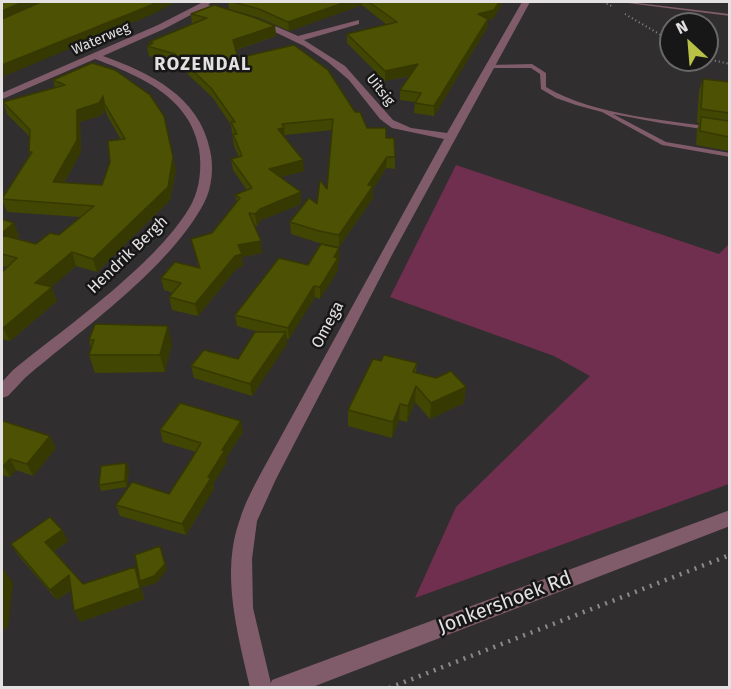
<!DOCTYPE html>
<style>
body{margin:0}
#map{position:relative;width:731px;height:689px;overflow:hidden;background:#312e2f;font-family:"Fira Sans",sans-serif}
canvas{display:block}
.frame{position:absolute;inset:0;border:3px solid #e3e1e2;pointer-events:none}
.north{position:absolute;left:659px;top:12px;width:60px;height:60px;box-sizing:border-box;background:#181717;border:2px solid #696868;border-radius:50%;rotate:334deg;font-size:16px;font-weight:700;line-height:24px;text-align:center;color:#e3e1e2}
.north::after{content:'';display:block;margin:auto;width:21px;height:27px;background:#b9c046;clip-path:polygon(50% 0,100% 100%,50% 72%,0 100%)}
</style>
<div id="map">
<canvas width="731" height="689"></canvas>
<div class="frame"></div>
<div class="north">N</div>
</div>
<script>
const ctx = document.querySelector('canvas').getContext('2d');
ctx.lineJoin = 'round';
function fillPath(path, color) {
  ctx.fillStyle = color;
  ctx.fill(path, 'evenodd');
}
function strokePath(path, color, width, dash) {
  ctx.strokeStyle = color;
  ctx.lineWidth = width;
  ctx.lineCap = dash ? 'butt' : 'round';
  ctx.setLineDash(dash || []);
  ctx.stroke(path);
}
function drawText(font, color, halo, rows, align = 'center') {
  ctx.font = font + ' "Fira Sans",sans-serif';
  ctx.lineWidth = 5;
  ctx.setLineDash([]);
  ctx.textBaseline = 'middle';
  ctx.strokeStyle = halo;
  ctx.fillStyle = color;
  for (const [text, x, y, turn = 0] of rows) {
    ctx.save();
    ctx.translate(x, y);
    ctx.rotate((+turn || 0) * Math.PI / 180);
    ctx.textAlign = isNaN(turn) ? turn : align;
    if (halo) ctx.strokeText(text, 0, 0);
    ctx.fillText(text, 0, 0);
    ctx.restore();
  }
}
fillPath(new Path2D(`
 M456,165L719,254L729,244V484L415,598L456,507L590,376L554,356L390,297Z`), '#712f4f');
strokePath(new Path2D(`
 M603,2L614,7
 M625,14L671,41
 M707,59L730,64`), '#8c898a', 2, [1, 3]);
strokePath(new Path2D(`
 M389,688L730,555`), '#8c898a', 4.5, [2, 6]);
fillPath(new Path2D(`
 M620,2H629L730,14V16Z
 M490,65L532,64L546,73V87C594,116 673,121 730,129V133L661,123L613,114L666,142L730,153V157L662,145L602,112L576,105L556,98L541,89L540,74L531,68H488V66Z`), '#805c6b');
fillPath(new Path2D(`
 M203,2H212L208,5L232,11L228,13L202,9L164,29L103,56C150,73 199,96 210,150C214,167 212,188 204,203C169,269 81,330 25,378L8,396L2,398V382L13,370C66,327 161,261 192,203C200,187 202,167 199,149C190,97 140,76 95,59L5,98L2,99V93L158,25Z
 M522,2H530L393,253L276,479L257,521L252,559L253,608L272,688H250C238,634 220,573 240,519C245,503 253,488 261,473L444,139L392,128L380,119L349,80L328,62L304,46L252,21L259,19L298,36L359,20V24L304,40L345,66L393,120L411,128L447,133Z`), '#805c6b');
fillPath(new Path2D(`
 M730,510V526L310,688H269L272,680L280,677Z`), '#805c6b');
fillPath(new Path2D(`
 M228,2H503L493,19L488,20L487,28L434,116L414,113L415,102L400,100V90L410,76L385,81L347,43V34L387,25L362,5L289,31L260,18L229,9Z
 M191,14L275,26L276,36L236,50L238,58L355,112L367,128L386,138L395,157V169L386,168L373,189V198L339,247L319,243L291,234L290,222L317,204L327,189L332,130L285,135V138L304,171L281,177L301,204L261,220L257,226L254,225L262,253L242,257L243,266L237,268L198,316L172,310L169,297L173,293L164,290L161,278L199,268L191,239L212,233L237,203L235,195L247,190L233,170L231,159L239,157L234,146L231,125L213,98L177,64L149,56L147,46L150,45L149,42L192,24Z
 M92,63L176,170L170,200L97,272L76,266L51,287L57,301L10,341L2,339V272L7,267L2,266V219L14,223L19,236L16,239L36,244L59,235L80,217L7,212L2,199L30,155L29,152L30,137L7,114L3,102L55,87L53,80ZM105,109L107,115L121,140L102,185L64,183L81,152L80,122L102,115Z
 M703,79L729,82V151L696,145L697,130L699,123L697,122L699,91Z
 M340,259L338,263V270L320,299L315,297L289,339H286L287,344L252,396L194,378L191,366L238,359L259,332L237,326L235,315L308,265Z
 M89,340L172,344L165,372L95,373L89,355L91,348Z
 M381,361L417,363L416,373L466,387L464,403L430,419L415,402L407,422L399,420L392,438L348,426V410Z
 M2,422L56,448L33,476L16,470L10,477L2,475Z
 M160,430L243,432L226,458L227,462L213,484L214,489L186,535L120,516L116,505L169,494L191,460L196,452L163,442Z
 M126,463L129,468L127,487L101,491L99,485Z
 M62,530L68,541L54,551L83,584L140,578L160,546L167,569L157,582L143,587L140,582L144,599L80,622L71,590L57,600L18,555L11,544Z`), '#424603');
fillPath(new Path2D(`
 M23,2H47L2,22V11Z
 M157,2H176L151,15L2,77V65Z
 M346,2H362V5L289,31L288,22Z
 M499,2H503L493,19L488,20L487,28L434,116V106L478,14Z
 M275,26L276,36L234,50L233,40Z
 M418,64L417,74L385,81V71Z
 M103,96L105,109L102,115L80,122L81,152L57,195L53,182L77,110Z
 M284,128L285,139L278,129Z
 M173,157L176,170L170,200L97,272L93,259Z
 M387,157L386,168L373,189V198L339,247V235L368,185Z
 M303,160L304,171L270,180L269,169Z
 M301,192V204L261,220L257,226L255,214L260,209Z
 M14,223L19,236L5,248L2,240V233Z
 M261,241L262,253L242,257L243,266L237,268L198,316L195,304L238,245Z
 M339,248L340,259L338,263V270L320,299V287L334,257Z
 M72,252L76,266L41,296L35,283Z
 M314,286L315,297L289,339L288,328Z
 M52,287L57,301L10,341L3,328Z
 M168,326L172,344L165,372L160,355Z
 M286,332L287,344L252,396L250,384Z
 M416,386L415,402L407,422L408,406Z
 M466,387L464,403L430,419L431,403Z
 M400,404L399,420L392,438L393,422Z
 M241,421L243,432L226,458L227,462L213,484L214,489L186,535L182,524L222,450Z
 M50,436L56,448L33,476L27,464Z
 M10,459L16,470L10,477L3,466Z
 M126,463L129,468L127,487L125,481Z
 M62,530L68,541L51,553L45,542Z
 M160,546L167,569L157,582L143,587L140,582L144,599L80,622L74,611L135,567L140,578Z
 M2,567L13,583L8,628L2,629Z
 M69,575L75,586L57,600L50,590Z`), '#363902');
const building = new Path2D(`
 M2,2H23L2,11Z
 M41,2H157L149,6L2,65V19Z
 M233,2H346L288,22L259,9Z
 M369,2H499L494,10L478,14L488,19L434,106L415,103L421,93L400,90L418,64L385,71L347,34L397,22Z
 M214,5L253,17L275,26L233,40L238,58L294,45L328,70L355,112H360L367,128H386V138H394L395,157H387L368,185L373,186L339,235L319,231L290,222L309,198L317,204L320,180L327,189L333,119L282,124L284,128L278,129L303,160L269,169L301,192L260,209L255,214L249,213L261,241L238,245L242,254L235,256L195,304L169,297L181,283L161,278L175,262L200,268L191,239L212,233L240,198L235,195L252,188L231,159L242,156L233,134H237L231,122H235L211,88L175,54L147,46L153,43L149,42L207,18L191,14Z
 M92,63L115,70L150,95L164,116L173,157L168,187L93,259L72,252L35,283L52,287L3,328L2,327V272L17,258L2,254V235L36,244L50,233L59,235L94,206L2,199L32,152H29L30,130L3,102L65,85L53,80ZM103,96L104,103L125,139L108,141L110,162L102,185L53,182L77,140V110L99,103Z
 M703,79L729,82V113L701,109Z
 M701,117L729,121V137L700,131Z
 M2,219L14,223L2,233Z
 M321,244L339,248L334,257L338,258L320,287L314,286L288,328L235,315L279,258L308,265Z
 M95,324L168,326L160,355H89L94,340H89Z
 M255,332H286L250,384L191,366L204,350L238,359Z
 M384,355L417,363L413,372L436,378L451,371L466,387L431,403L416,386L408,406L400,404L393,422L348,410L373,359L381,361Z
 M180,403L241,421L222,450H225L208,477L211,478L182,524L116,505L132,482L169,494L191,460L201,443L160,430Z
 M3,421L50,436L27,464L10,459L3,466L2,465V422Z
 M126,463L125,481L99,485L101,466Z
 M50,517L62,530L45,542L83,584L135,567L140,588L74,611L69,575L50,590L11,544Z
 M160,546L165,564L154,576L140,581L135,555Z`);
fillPath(building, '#4d5103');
strokePath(building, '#363902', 1.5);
drawText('14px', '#e3e1e2', '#181717', [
 ["Waterweg",101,39,-23],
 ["Uitsig",380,90,51]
]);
drawText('16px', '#e3e1e2', '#181717', [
 ["Hendrik Bergh",128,255,-44],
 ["Omega",328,325,-62]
]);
ctx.letterSpacing = '1.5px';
drawText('bold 18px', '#e3e1e2', '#181717', [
 ["ROZENDAL",203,65]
]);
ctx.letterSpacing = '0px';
drawText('20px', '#e3e1e2', '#181717', [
 ["Jonkershoek Rd",505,603,-21]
]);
</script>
